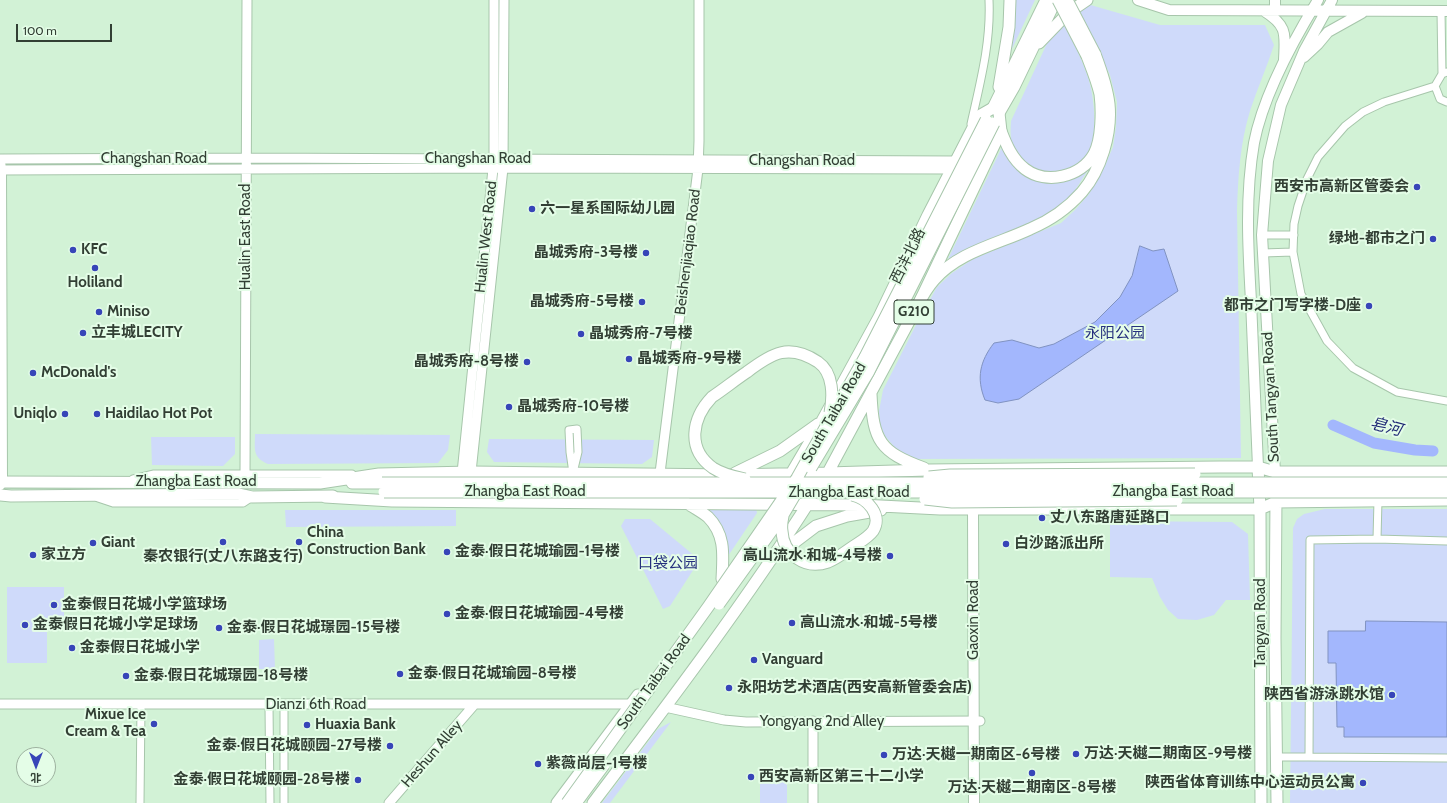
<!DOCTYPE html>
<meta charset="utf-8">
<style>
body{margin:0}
#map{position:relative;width:1447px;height:803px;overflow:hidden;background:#d2f2d6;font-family:Cabin,"Noto Sans SC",sans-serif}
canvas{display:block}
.north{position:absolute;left:16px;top:747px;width:40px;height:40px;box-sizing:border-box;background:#e4fde7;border:1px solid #9db19f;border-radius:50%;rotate:180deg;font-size:11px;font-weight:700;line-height:16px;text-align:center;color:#323f34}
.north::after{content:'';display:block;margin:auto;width:14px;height:18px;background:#3745b8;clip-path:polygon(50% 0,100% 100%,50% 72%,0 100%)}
.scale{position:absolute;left:16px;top:24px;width:96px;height:18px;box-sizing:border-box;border:2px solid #323f34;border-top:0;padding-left:5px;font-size:12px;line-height:14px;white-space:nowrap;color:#323f34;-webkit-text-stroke:3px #e4fde7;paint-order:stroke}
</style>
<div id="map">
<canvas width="1447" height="803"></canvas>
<div class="north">北</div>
<div class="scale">100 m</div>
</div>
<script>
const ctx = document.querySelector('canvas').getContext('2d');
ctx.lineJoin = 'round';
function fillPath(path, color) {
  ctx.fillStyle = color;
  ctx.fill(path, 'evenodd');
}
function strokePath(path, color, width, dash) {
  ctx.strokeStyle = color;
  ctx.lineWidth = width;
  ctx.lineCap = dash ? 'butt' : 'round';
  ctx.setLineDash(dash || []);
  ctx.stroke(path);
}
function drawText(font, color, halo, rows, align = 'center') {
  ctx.font = font + ' Cabin,"Noto Sans SC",sans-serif';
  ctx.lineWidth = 4;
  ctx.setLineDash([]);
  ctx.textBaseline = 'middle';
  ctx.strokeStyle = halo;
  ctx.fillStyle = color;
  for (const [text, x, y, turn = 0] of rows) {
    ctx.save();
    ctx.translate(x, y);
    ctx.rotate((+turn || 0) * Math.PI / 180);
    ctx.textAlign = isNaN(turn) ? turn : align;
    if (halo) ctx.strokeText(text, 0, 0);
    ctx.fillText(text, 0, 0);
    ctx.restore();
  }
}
fillPath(new Path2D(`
 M1014,0H1035L1011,51Z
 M1087,4L1160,25H1265L1274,45C1267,67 1257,89 1250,111C1240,143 1238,178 1237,211L1241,458L912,459L897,450L885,436L880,425L879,411L883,390L917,323L937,287L952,273L973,259L1061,223L1075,210L1089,194L1103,170L1113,147L1116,127L1117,102L1110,75L1079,10Z
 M1064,23C1074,44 1089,72 1092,94C1095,112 1096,133 1090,151C1089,154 1086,156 1084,159C1083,161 1081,164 1078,166C1062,177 1032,174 1019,159C1010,148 1010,134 1011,121L1049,39Z
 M1003,145L1008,158L1052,180L1092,164L1072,195L1050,216L991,241L959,253L948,259Z
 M255,434L450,435L448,450L438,463L268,464C252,457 255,449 255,434Z
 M151,437H235V454L223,466L152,465Z
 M489,439L654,440L652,457L642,464L494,462L487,452Z
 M702,508H756L757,513L728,556Z
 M1325,509H1447V803H1290L1293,528L1297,519L1304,514Z
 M285,510H456V526L286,527Z
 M625,519H650L696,557L697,564L670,606L663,609L621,526Z
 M1110,521L1232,522L1248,534L1250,600H1226L1214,615L1197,620L1178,619L1168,610L1160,597L1152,578L1110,577Z
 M7,587H64V619H47V663H7Z
 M274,639L275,669H259V640Z
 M671,722L610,803H602L658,729Z
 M760,781H787V803H760Z`), '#cfdafa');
const water = new Path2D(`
 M1140,246L1153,251L1164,249L1178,291L1019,399L998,403L985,400C976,378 980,361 994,343L1012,340L1039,348L1054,344L1095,322L1120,297L1132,276Z
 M1366,621L1447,622V737H1344V727H1337L1336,663H1328V631H1365Z`);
fillPath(water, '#a3b7fd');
strokePath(water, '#8193c1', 1);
strokePath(new Path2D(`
 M1333,425L1374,443L1415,450L1433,451`), '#a3b7fd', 11);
const minor = new Path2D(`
 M1441,11L1442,74
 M1447,72L1442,74L1435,86L1440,99L1447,102
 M1435,86L1384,102L1363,112L1345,126L1318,157L1307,179L1298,206L1294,224L1293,252L1301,294L1327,341L1353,368L1397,392L1447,401
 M971,124C980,83 991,43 989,0
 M1262,235H1294
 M1263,253L1293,252
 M577,429L578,452L573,473L570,452L569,430Z
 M133,479L154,474H352
 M98,498L113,503H243L252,497
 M1378,500L1377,539L1310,540L1309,757L1447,758
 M1377,539L1447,541
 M269,705L270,803
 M284,705V803
 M1276,757H1309
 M140,803L141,705`);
const tertiary = new Path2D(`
 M0,159L246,158L956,161
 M0,170L503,168L952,169
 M471,472L503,168L504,0
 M462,473L494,159V0
 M245,474L247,0
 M659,481L698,169L699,141V0
 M0,704H632
 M665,707L724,720L746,722L980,721
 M813,721V803
 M389,803L474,705`);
const secondary = new Path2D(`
 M1138,0L1169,10L1447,11
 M1275,0V11
 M1264,11C1288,26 1285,34 1284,60
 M1304,57L1318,44L1328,32L1362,13
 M0,161L1,170L2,482L0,485
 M1258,467C1256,412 1253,356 1251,301C1248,248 1245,195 1254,143C1263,96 1293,41 1318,0
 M1275,472L1262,235L1268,161L1281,105L1304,51L1332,0
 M973,509L974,803`);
const primary = new Path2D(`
 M871,394C873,441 880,452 924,468
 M1258,467L1260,509L1261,803
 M735,473L780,451L818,424
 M825,478L919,303L1001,131L999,113
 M788,479L822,421L879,317L928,215L979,116L993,108
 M0,482L320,483L379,474L471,472L730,475L828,473L928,470L1220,467H1258L1275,472H1447
 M352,483H382
 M0,495L11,496L238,494L252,497L333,496
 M1276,496L1275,638L1277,803
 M325,497L392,501L861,505L940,509H1260L1276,502L1447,500
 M687,503C694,508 702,512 708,517C726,535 723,556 722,579
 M779,554L816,526L847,516L881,510
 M557,803L638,695
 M593,803C668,704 744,604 811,499`);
const trunk = new Path2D(`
 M1039,43L1068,13L1087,0
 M999,87L1009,27L1010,0
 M993,108L1046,0
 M999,113L1014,87L1056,0
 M1001,131C1006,144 1012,159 1025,169C1046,185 1081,177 1094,154C1102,139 1102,110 1100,94C1097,81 1092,69 1087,56
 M919,303C923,295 928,287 934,280C958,252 998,244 1030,229C1049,221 1068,208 1082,192C1101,170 1112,133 1109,104C1107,87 1101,70 1095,54`);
strokePath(minor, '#a7c6ab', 9);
strokePath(tertiary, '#a7c6ab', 11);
strokePath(secondary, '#a7c6ab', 12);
strokePath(primary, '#a7c6ab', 13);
strokePath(trunk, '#a7c6ab', 13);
strokePath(minor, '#fff', 7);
strokePath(tertiary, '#fff', 9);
strokePath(secondary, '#fff', 10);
strokePath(primary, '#fff', 11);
strokePath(trunk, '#fff', 11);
const primaryBridge = new Path2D(`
 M811,468L868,373L994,123
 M929,477L950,475L1195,474
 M745,479C735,477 722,474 713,468C686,449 692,418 712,397C724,389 735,380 747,372C772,353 789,343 818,362C834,373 833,397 830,413
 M382,483H1447
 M384,492H1447
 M925,499L952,502L1177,500
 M783,516C782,521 781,526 782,531C783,554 805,570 828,562C836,559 844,553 851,548C858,543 868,538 873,531C883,515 867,498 852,495
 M719,604L783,515L799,488
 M567,803L708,607L797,478L865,357L986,120
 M576,803L604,765`);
const trunkBridge = new Path2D(`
 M1058,0L1087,56
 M1067,0L1095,54`);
strokePath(primaryBridge, '#a7c6ab', 13, []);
strokePath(trunkBridge, '#a7c6ab', 13, []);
strokePath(primaryBridge, '#fff', 11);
strokePath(trunkBridge, '#fff', 11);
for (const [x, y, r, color] of [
 [1417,187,4,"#3745b8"],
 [532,209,4,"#3745b8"],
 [1433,239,4,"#3745b8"],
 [73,250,4,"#3745b8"],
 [646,253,4,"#3745b8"],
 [95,268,4,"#3745b8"],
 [642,302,4,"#3745b8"],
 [1369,306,4,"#3745b8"],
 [99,312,4,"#3745b8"],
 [83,333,4,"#3745b8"],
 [581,334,4,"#3745b8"],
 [629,359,4,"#3745b8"],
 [527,362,4,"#3745b8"],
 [33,373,4,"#3745b8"],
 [509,407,4,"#3745b8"],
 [65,414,4,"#3745b8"],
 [97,414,4,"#3745b8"],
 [1042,518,4,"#3745b8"],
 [223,542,4,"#3745b8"],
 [299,542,4,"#3745b8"],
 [93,543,4,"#3745b8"],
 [1006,544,4,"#3745b8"],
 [447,552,4,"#3745b8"],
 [33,555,4,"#3745b8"],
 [890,556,4,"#3745b8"],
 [54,605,4,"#3745b8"],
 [447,614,4,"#3745b8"],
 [792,623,4,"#3745b8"],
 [25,625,4,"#3745b8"],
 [219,628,4,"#3745b8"],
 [72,648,4,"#3745b8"],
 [754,660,4,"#3745b8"],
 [400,674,4,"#3745b8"],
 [126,676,4,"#3745b8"],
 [729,688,4,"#3745b8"],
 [1392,695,4,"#3745b8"],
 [154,724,4,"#3745b8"],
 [307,725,4,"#3745b8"],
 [390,746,4,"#3745b8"],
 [1076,754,4,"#3745b8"],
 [884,755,4,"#3745b8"],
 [538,764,4,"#3745b8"],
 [1032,773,4,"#3745b8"],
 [751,777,4,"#3745b8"],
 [358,780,4,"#3745b8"],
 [1363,783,4,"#3745b8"]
]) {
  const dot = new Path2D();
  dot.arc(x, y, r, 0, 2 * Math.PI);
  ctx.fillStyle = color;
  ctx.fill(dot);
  strokePath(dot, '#e4fde7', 1.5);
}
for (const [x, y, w] of [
 [914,312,40]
]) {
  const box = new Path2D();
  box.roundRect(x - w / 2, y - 12, w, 24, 3);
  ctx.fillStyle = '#e4fde7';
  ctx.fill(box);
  strokePath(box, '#323f34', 1);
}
drawText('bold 14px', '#323f34', null, [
 ["G210",914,312]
]);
drawText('15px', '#323f34', '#e4fde7', [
 ["Changshan Road",154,159],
 ["Changshan Road",478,159],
 ["Changshan Road",802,161],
 ["Hualin East Road",246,237,-90],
 ["Hualin West Road",486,237,-84],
 ["Beishenjiaqiao Road",688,252,-83],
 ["西沣北路",908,256,-64],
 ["South Tangyan Road",1271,397,-93],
 ["South Taibai Road",834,413,-60],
 ["Zhangba East Road",196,482],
 ["Zhangba East Road",525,492],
 ["Zhangba East Road",1173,492],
 ["Zhangba East Road",849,493],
 ["Gaoxin Road",974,620,-90],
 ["Tangyan Road",1261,623,-90],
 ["South Taibai Road",654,682,-54],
 ["Dianzi 6th Road",316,705],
 ["Yongyang 2nd Alley",822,722],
 ["Heshun Alley",432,754,-49]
]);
drawText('bold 15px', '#323f34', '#e4fde7', [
 ["西安市高新区管委会",1409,187,"right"],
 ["六一星系国际幼儿园",540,209],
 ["绿地-都市之门",1425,239,"right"],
 ["KFC",81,250],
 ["晶城秀府-3号楼",638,253,"right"],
 ["Holiland",95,283,"center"],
 ["晶城秀府-5号楼",634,302,"right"],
 ["都市之门写字楼-D座",1361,306,"right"],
 ["Miniso",107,312],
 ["立丰城LECITY",91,333],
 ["晶城秀府-7号楼",589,334],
 ["晶城秀府-9号楼",637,359],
 ["晶城秀府-8号楼",519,362,"right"],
 ["McDonald's",41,373],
 ["晶城秀府-10号楼",517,407],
 ["Uniqlo",57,414,"right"],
 ["Haidilao Hot Pot",105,414],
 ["丈八东路唐延路口",1050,518],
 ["China",307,533],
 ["Construction Bank",307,550],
 ["Giant",101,543],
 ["白沙路派出所",1014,544],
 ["金泰·假日花城瑜园-1号楼",455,552],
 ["家立方",41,555],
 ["高山流水·和城-4号楼",882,556,"right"],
 ["秦农银行(丈八东路支行)",223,557,"center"],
 ["金泰假日花城小学篮球场",62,605],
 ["金泰·假日花城瑜园-4号楼",455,614],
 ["高山流水·和城-5号楼",800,623],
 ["金泰假日花城小学足球场",33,625],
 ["金泰·假日花城璟园-15号楼",227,628],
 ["金泰假日花城小学",80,648],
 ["Vanguard",762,660],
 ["金泰·假日花城瑜园-8号楼",408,674],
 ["金泰·假日花城璟园-18号楼",134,676],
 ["永阳坊艺术酒店(西安高新管委会店)",737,688],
 ["陕西省游泳跳水馆",1384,695,"right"],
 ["Mixue Ice",146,715,"right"],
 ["Cream & Tea",146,732,"right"],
 ["Huaxia Bank",315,725],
 ["金泰·假日花城颐园-27号楼",382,746,"right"],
 ["万达·天樾二期南区-9号楼",1084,754],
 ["万达·天樾一期南区-6号楼",892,755],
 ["紫薇尚层-1号楼",546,764],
 ["西安高新区第三十二小学",759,777],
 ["金泰·假日花城颐园-28号楼",350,780,"right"],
 ["陕西省体育训练中心运动员公寓",1355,783,"right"],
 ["万达·天樾二期南区-8号楼",1032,788,"center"]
], 'left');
drawText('15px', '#25307e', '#e4fde7', [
 ["永阳公园",1115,334],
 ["口袋公园",668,564]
]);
drawText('italic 16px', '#1f2875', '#e4fde7', [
 ["皂河",1386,427,15]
]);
</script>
